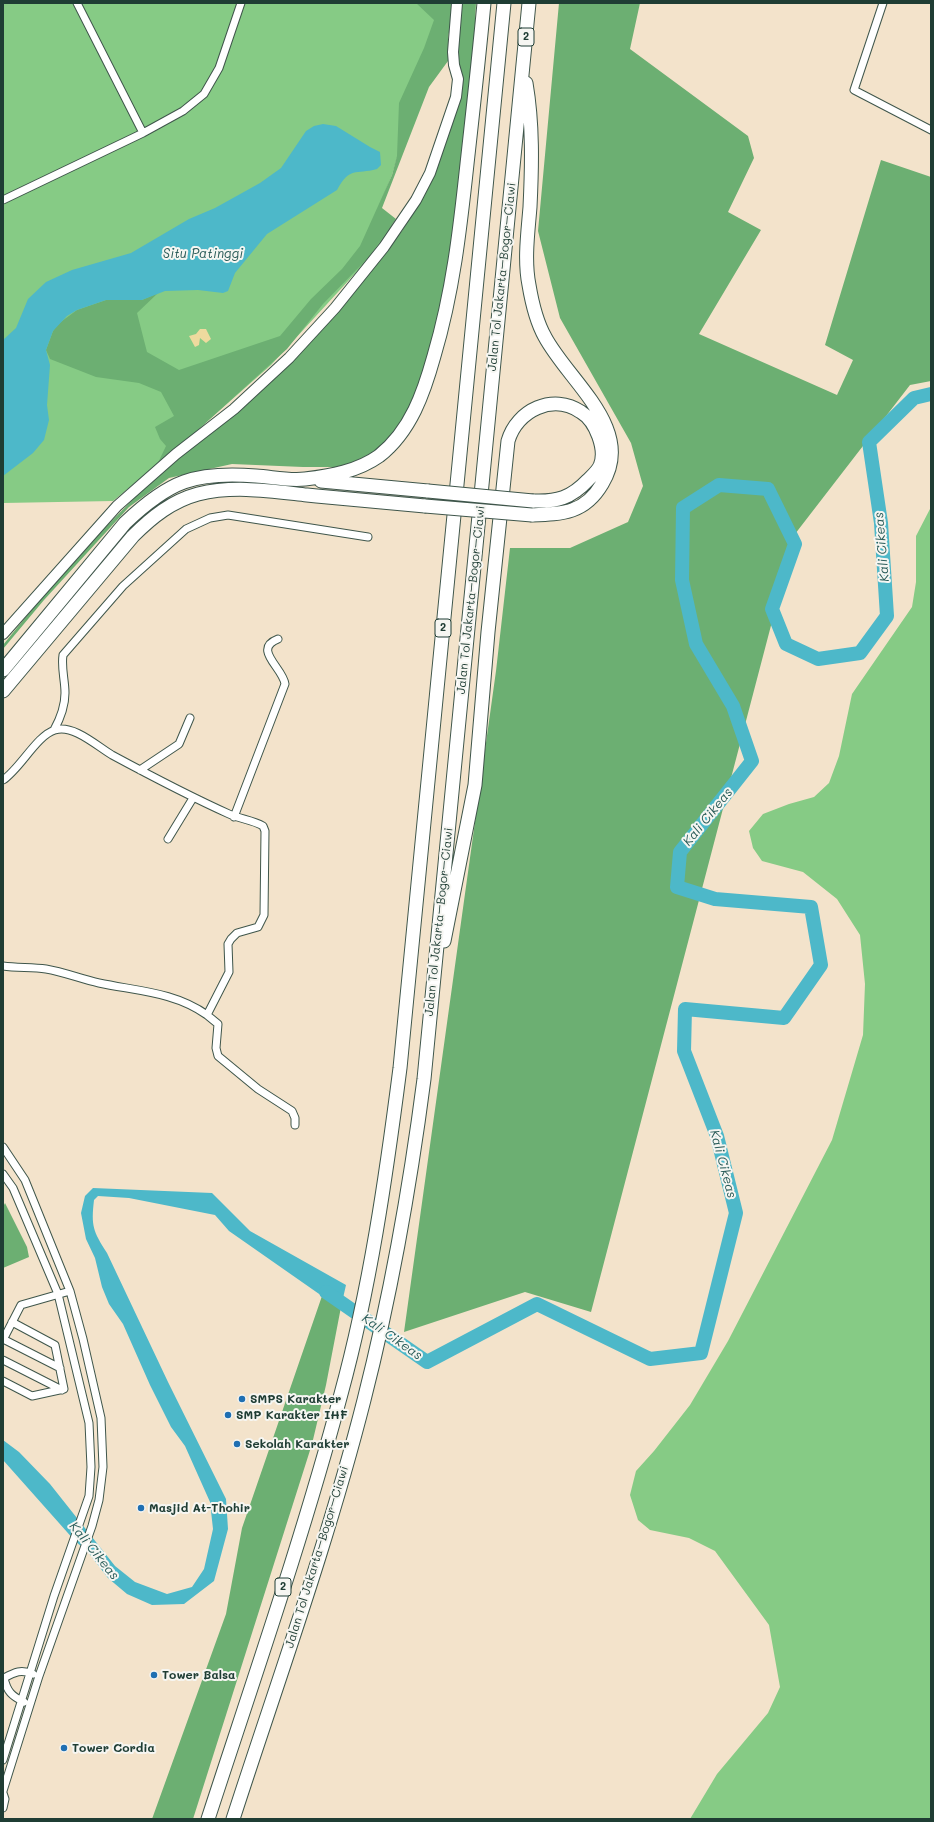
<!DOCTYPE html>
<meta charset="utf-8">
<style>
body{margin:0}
#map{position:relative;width:934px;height:1822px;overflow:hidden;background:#f3e3cb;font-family:Mali,sans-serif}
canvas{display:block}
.frame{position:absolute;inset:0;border:4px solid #1f3d34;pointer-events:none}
</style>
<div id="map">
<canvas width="934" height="1822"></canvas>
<div class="frame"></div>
</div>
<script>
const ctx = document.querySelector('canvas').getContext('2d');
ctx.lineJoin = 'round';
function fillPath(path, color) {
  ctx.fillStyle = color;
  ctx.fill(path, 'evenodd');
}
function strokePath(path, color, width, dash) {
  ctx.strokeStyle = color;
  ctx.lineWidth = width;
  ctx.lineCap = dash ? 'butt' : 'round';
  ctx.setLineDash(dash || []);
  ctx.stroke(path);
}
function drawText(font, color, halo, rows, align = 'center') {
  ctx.font = font + ' Mali,sans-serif';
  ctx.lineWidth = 4;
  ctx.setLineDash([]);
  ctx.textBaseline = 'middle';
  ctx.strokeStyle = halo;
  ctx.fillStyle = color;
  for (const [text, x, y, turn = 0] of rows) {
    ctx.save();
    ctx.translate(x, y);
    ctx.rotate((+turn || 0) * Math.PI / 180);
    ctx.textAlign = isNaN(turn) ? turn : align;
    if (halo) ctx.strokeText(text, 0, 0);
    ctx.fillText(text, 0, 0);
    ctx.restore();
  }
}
fillPath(new Path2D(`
 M3,3H442L392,175L375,216L393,225L372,255L271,365L169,455L113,501L3,503Z
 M931,507V1819H690L717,1774L768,1713L780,1687L769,1625L715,1551L689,1538L650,1530L638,1520L630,1495L636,1471L654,1451L690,1405L728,1341L832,1140L863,1035L865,984L860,935L837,899L803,872L762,861L753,848L749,831L763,814L789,804L814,797L829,783L839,756L852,694L912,607L916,582V536Z`), '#86cb85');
fillPath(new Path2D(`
 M416,3H454L448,38V61L429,87L382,208L396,219L369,257L323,304L287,349L155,469L166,446L160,439L155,427L174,416L161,392L139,383L96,377L50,359L46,350L53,331L58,324L77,310L106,300H142L158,293L137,313L147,352L179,370L280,336L311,299L342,269L360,246L392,175L397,156L399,103L424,48L434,20Z
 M462,3H476L472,82L449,294L411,408L386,446L343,467H303L232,464L169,478L129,507L44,600L3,649V645L42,597L80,553L155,477L257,395L298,356L402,231L435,174L455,114L463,82L456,60Z
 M559,3H640L630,49L748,136L754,158L728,212L761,230L699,334L837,395L853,360L825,345L881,160L931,177V381L910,385L795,534L591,1312L525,1292L404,1332L496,671L510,548H570L628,522L643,486L631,443L560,318L538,231Z
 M5,1203L27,1247L29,1257L3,1268V1207Z
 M322,1296L341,1307L326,1385L312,1444L193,1819H152L226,1614L242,1528Z`), '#6caf72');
fillPath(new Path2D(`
 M200,329H206L211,339L206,343L200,338L199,345L195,347L189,336L196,334Z`), '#eeda9e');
fillPath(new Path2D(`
 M323,124L336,126L370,147L380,152L381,165L377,169C355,175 350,166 337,190L267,234L235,273L228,291L223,293L198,290L165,291L142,300H106L77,310L67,316L53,331L46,350L50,365L47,405L49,420L44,440L33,453L3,476V340L16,328L28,299L46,282L72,270L131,253L189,219L215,208L260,183L281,168L306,131L314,126Z
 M93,1188L212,1193L250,1231L346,1285L341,1307L322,1296L229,1231L215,1215L129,1198L98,1196L94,1200C91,1226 93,1231 107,1253L168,1382L226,1499L228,1529L214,1581L184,1604L152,1605L127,1594L108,1578L88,1552L75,1541L3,1460V1440L19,1452L50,1484L115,1566L135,1582L167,1594L192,1587L204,1569L213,1529L210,1502L185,1446L171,1427L150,1385L123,1324L109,1304L102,1287L95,1258L86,1239L81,1213L85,1196Z`), '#4db8c9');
strokePath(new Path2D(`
 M326,1292L427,1362L537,1304L650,1359L701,1353L736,1213L717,1136L684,1051L685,1009L784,1018L821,965L811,907L715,899L677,887L680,852L752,761L733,706L696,644L682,580L683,508L719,485L768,489L795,544L772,609L786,644L818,659L860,653L887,616L881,523L869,442L914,398L931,394`), '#4db8c9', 14);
const minor = new Path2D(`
 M77,3L143,133
 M883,3L854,90L931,130
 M3,200L143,133L183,111L204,94L219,68L241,3
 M54,730C60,719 65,706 65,693C65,680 61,668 63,655L123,586L186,529L210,518L228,515L368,537
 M140,770L179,744L190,718
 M3,780C20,769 37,735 55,730C73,724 97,746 112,755C151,776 189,796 229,814C240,819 253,820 263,826L265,831L264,915L258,927L237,933L231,939L228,944L229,972L207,1015L218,1024L216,1048L218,1056L258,1089L292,1111L295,1118V1125
 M234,817L285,684C283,668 252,649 278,639
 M168,839L193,798
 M3,966C17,968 32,967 46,969C64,972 81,979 99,983C137,991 175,992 207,1015
 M3,1147L25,1180L70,1291L83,1339L101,1418L103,1467L99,1500L92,1526L39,1676L3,1791
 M3,1174L13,1188L58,1294L89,1423L91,1467L89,1496L54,1596L3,1760
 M3,1339L60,1368
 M3,1340L21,1305L70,1291
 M3,1360L62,1390
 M3,1381L32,1396L64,1389L55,1345L12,1322
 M4,1678C7,1692 12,1696 24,1702
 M4,1678C15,1672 21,1669 33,1674
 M3,1793L5,1799L3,1808`);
const secondary = new Path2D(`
 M3,634L117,506L176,454L234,409L289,358L335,308L384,247L416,200L430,173L456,97L458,79L454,65L453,52L457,3`);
const motorway = new Path2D(`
 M526,83C533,124 532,166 530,207C528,232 524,260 529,285C532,303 536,321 545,337C569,382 636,429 602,484C585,513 563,514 532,515
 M321,481L428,491
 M3,670L125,523C169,481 195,471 256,476C272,477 289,481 305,479C331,476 358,471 379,456C411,431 424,392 434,356C453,292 460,229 467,164C473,110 479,57 484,3
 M3,691L133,536C152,517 172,501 198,494C234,485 271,491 307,495C346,499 385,502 425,506
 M444,941L475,785L488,632L508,441C517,410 553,393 581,412C596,421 607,450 600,466C597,472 592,476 588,480C571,498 557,502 533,501
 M208,1819C254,1678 303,1537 341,1394C370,1288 386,1177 400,1068L504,3
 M233,1819C278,1680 328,1542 364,1400C391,1294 410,1187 424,1079L529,3`);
strokePath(minor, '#3f564b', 9);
strokePath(secondary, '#3f564b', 12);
strokePath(motorway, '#3f564b', 15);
strokePath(minor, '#fff', 7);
strokePath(secondary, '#fff', 10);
strokePath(motorway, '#fff', 13);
const motorwayBridge = new Path2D(`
 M428,491L533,501
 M425,506L532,515`);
strokePath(motorwayBridge, '#3f564b', 15, []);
strokePath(motorwayBridge, '#fff', 13);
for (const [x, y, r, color] of [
 [242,1399,4,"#1f6fb2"],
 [228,1415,4,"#1f6fb2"],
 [237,1444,4,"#1f6fb2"],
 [141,1508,4,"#1f6fb2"],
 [154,1675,4,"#1f6fb2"],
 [64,1748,4,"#1f6fb2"]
]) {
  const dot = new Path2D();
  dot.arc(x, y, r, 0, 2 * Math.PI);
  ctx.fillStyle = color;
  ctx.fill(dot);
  strokePath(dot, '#f6f6f2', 1.5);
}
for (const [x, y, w] of [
 [526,37,16],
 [443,628,16],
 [283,1587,16]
]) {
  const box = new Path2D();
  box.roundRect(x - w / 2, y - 9, w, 18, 3);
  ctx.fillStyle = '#f6f6f2';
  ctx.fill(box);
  strokePath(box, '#1f3d34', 1);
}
drawText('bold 11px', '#1f3d34', null, [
 ["2",526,37],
 ["2",443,628],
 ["2",283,1587]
]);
drawText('12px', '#1f3d34', '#f6f6f2', [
 ["Jalan Tol Jakarta–Bogor–Ciawi",502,277,-84],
 ["Jalan Tol Jakarta–Bogor–Ciawi",471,600,-84],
 ["Jalan Tol Jakarta–Bogor–Ciawi",439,922,-84],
 ["Jalan Tol Jakarta–Bogor–Ciawi",317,1557,-73]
]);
drawText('bold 12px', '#1f3d34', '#f6f6f2', [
 ["SMPS Karakter",250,1399],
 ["SMP Karakter IHF",236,1415],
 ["Sekolah Karakter",245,1444],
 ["Masjid At-Thohir",149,1508],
 ["Tower Balsa",162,1675],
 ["Tower Cordia",72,1748]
], 'left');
drawText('italic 13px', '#2a5c59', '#f6f6f2', [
 ["Situ Patinggi",203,254],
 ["Kali Cikeas",882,547,-95],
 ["Kali Cikeas",708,817,-51],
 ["Kali Cikeas",723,1164,75],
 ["Kali Cikeas",392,1337,35],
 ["Kali Cikeas",94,1551,51]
]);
</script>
